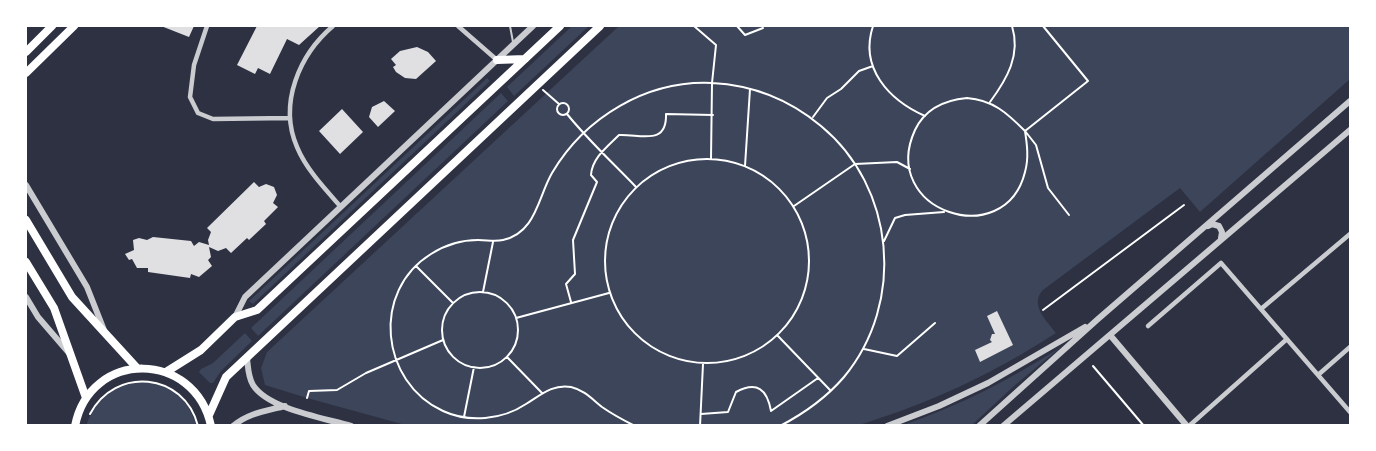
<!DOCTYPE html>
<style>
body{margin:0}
#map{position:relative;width:1376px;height:451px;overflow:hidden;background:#2d3142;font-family:"Fira Sans Condensed",sans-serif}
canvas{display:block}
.frame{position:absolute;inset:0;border:27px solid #fff;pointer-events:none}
</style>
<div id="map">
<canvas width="1376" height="451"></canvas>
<div class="frame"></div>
</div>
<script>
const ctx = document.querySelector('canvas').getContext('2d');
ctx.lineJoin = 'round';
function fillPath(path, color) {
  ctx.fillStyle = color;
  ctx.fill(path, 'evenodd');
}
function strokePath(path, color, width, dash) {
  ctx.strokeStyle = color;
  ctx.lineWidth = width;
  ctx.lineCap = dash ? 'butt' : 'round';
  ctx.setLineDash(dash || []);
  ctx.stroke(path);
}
fillPath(new Path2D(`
 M572,26H589L514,96L507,87Z
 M619,26H1350V79L1200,212L1180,188L1043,290C1029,305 1047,321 1056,333C993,374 928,404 856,426H409L307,398L265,385L261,368L267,352Z
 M487,78L490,81L253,304L249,301Z
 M501,93L508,101L258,336L251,328Z
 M245,333L252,341L221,371L213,383H210L199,372L201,369L213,363Z
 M1061,347L1014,386L972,425H903C959,406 1011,379 1061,347Z
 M139,381C173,383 185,395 197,426H86C96,399 111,386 139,381Z`), '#3c4559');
fillPath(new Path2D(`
 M161,26H194L189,37Z
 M257,26H320L299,45L287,39L270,74L258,68L255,74L237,65Z
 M417,47L428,52L436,61L416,79L405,78L396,72L393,67L396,65L391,59L400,51Z
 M384,101L395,111L378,127L369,117L372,107Z
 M342,109L363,132L340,154L319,131Z
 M254,182L259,187L266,184L274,187L277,195L273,203L278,207L264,221L266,224L249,240L247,238L231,253L226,248L218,251L209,247L211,257L208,260L212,266L199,277L191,274L190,278L148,272V268H137L132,259L129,260L125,254L134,250L133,240L139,238L147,240L153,237L191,241L194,246L199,242L209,245L208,240L211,232L207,228Z
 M997,311L1013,345L980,362L975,350L992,342L990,340L992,334H995L987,316Z`), '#e0e0e3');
strokePath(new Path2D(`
 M694,26L716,45L712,83L711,159
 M737,26L745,35L763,28
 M873,26C859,68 889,100 925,116
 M1043,26L1088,81L1025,131L1036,145L1048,188L1069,215
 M543,90L559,104
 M967,98C993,100 1007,113 1025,131C1027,144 1029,158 1025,172C1005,253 878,211 915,130C925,109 945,100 967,98Z
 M990,102C1007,79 1021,55 1012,26
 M557 109a6 6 0 1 1 12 0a6 6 0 1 1-12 0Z
 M567,114C588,140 613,163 636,187
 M813,117L827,98L841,89L859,71L873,66
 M605 261a102 102 0 1 1 204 0a102 102 0 1 1-204 0Z
 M745,166L750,89
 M794,206L855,164L897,162L910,169
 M884,241L895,218L905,215L944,212
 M416,266L453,303
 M483,292L493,242
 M442 330a38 38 0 1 1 76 0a38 38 0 1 1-76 0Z
 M571,302L566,284L575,274L573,240L597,182L591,175C592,158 607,147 619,135C641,134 667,146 666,114L713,115
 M1043,310L1184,205
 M516,318L609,293
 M778,336L830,390
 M864,349L897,356L935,323
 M507,357L542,393
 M1093,366L1144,426
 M307,398L309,391L337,390L366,373L443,340
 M90,414C115,366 184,372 198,426
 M701,414L728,412L736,392C757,381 767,389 771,411L818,378
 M464,417L474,367
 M635,426C623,420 612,414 602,407C592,399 584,390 571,387C552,384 541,395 526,404C502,420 469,423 443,411C380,382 371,291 431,254C445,245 462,240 478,240C487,240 495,242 503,240C536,233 538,197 552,173C585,117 647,80 712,83C752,85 790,100 821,126C895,187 906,302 844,377C826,398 805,413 780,426
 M700,426L703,364`), '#fff', 2);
strokePath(new Path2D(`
 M510,26L513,42`), '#caccd0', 2);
strokePath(new Path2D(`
 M207,26L194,65L190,97L198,113L213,119L289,118
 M333,26C300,54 278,103 297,147C306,169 325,189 341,207
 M458,26L497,60
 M1261,309L1350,234
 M1148,326L1221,263L1350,412
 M1318,375L1350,347
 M1189,426L1287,339`), '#caccd0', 4.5);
strokePath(new Path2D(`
 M26,185L87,287L104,330
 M1208,226L1212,224L1219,226L1222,232L1221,238
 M26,297L38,317L69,353
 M235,317L245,297L533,26
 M1110,335L1187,426
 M247,358C248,366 248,377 253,385C268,409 324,418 351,426
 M233,426C248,413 266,411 285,406
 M887,426L939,406L988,383L1085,327
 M979,426L1098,319L1350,101
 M1003,426L1350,130`), '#caccd0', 6);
strokePath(new Path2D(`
 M26,52L52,26
 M497,60L525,59
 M26,73L74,26
 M26,220L72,297L137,368
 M26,262L54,308L86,398
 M166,372L201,350L235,317L257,310L560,26
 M209,415L226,377L600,26
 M75,426C90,349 195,350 211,426`), '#fff', 8);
</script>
